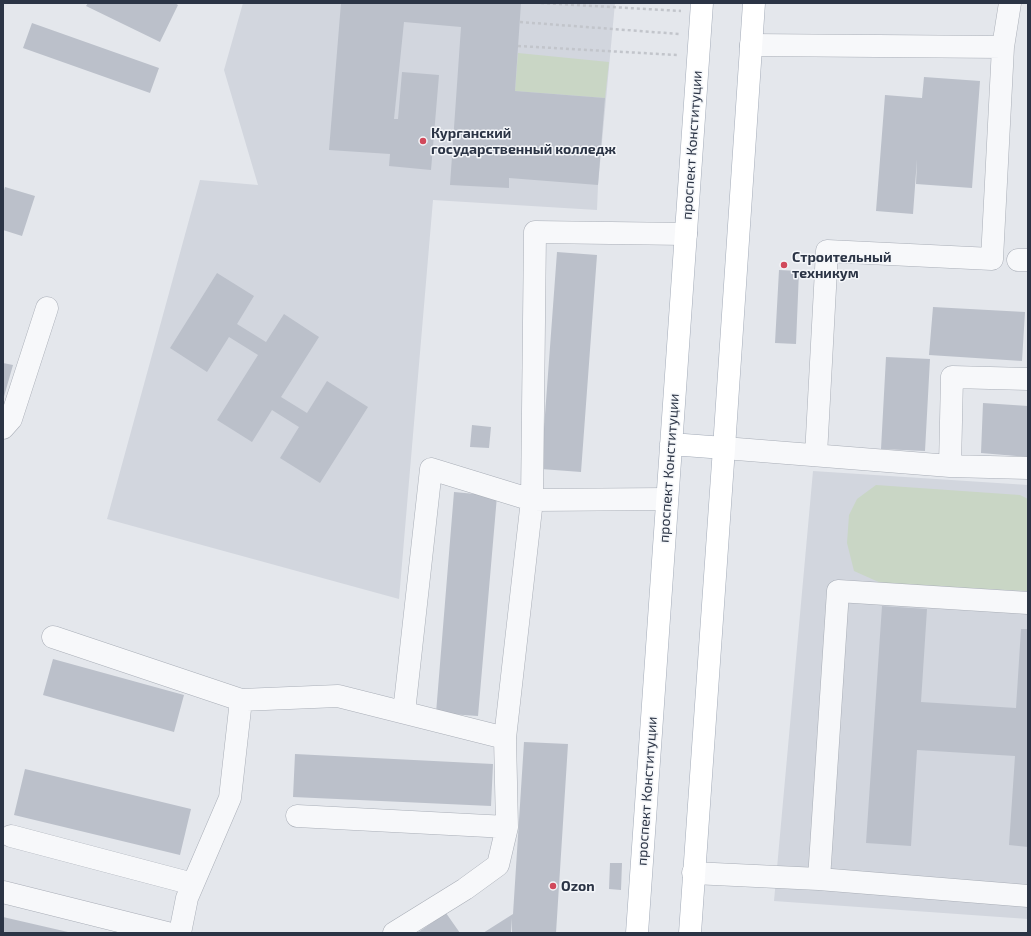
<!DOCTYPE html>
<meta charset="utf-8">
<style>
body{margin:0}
#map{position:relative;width:1031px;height:936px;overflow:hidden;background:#e4e7ec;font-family:"Exo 2",sans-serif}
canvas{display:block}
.frame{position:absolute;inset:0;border:4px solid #2b3445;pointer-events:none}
</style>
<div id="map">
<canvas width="1031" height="936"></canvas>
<div class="frame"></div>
</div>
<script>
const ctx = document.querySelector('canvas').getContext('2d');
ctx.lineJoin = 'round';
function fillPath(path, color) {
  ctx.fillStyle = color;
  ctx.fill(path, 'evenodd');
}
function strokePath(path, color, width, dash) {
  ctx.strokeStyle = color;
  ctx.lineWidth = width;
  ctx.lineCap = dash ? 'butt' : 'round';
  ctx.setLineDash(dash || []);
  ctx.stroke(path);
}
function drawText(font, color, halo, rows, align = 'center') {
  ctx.font = font + ' "Exo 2",sans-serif';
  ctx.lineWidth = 3;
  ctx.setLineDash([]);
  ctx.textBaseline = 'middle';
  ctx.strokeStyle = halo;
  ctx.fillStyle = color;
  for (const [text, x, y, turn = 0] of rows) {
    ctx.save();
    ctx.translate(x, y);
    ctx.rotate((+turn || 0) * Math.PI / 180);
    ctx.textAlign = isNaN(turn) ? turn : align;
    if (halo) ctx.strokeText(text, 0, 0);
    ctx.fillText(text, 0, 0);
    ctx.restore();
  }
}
fillPath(new Path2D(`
 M243,3H615L598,185L597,210L433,200L399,599L107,519L200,180L258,185L224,70Z
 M813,471L1028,485V919L774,901Z`), '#d2d6de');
fillPath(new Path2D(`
 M518,53L609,62L605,98L515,91Z
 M876,485L1020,495L1028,499V591L883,584L854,571L847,543L849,515L857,499Z`), '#c9d6c5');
fillPath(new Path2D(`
 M88,3H175L178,5L160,42L86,6Z
 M341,3H521L515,91L605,98L598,185L509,178V188L450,185L461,27L404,22L394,119H398L402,72L439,75L431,170L389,166L390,154L329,150Z
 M32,23L159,68L150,93L23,48Z
 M924,77L980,81L972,188L916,184L917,159L913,214L876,211L885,95L922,98Z
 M5,187L35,196L22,236L3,230V194Z
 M557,252L597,255L581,472L541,469Z
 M779,270L799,271L796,344L775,343Z
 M217,273L254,296L237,324L266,342L284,314L319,337L281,397L307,413L327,381L368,407L320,483L280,458L299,427L272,410L252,442L217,420L258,355L229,337L207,372L170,348Z
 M933,307L1025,312L1022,361L929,355Z
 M886,357L930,359L925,451L881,449Z
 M3,363L13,365L3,400Z
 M983,403L1028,406V457L981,453Z
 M472,425L491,427L489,448L470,447Z
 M454,492L497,496L478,716L436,713Z
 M882,606L927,609L921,702L1016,708L1021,629H1028V847L1009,845L1015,756L917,750L911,846L866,843Z
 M53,659L184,695L174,732L43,695Z
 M524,742L568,744L556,933H512V918L511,933H483L513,914Z
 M295,754L493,764L491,806L293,797Z
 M25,769L191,809L180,855L14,815Z
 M610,863H622L621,890L609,889Z
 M446,913L460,933H417Z
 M3,917L68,932V933H3Z`), '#bbc0ca');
const minor = new Path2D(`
 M751,45L1003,47
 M1018,260H1028
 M3,428L11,419L47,308
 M724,448L950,466L952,377L1028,379
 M816,455L827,251L992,259L1003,47L1010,3
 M950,466L1028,468
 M53,637L241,700L338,696L505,738L532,500L667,499
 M404,712L431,469L532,500L535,232L686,234
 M297,816L507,827L505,738
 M11,836L193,884
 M693,873L819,879L1028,896
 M819,879L838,591L1028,603
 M3,892L167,933
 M180,933L187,898L230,798L241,700
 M394,933L465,889L498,865L507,827`);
const major = new Path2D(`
 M671,444L724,448
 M637,933L702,3
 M690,933L724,448L754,3`);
strokePath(minor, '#a9aeb7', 23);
strokePath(major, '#a3abb8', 23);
strokePath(new Path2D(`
 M541,3L681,11
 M520,22L679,34
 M518,46L677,55`), '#c2c5cb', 2.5, [3, 3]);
strokePath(minor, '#f7f8fa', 22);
strokePath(major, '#fff', 22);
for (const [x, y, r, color] of [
 [423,141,4,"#d1495b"],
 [784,265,4,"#d1495b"],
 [553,886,4,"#d1495b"]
]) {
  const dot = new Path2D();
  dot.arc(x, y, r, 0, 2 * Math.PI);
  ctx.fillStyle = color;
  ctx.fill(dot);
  strokePath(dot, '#f4f6f9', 1.5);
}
drawText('bold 14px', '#2b3445', '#f4f6f9', [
 ["Курганский",431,133],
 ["государственный колледж",431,149],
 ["Строительный",792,257],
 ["техникум",792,273],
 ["Ozon",561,886]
], 'left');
drawText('14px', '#2b3445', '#f4f6f9', [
 ["проспект Конституции",692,145,-86],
 ["проспект Конституции",669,468,-86],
 ["проспект Конституции",647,791,-86]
]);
</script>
